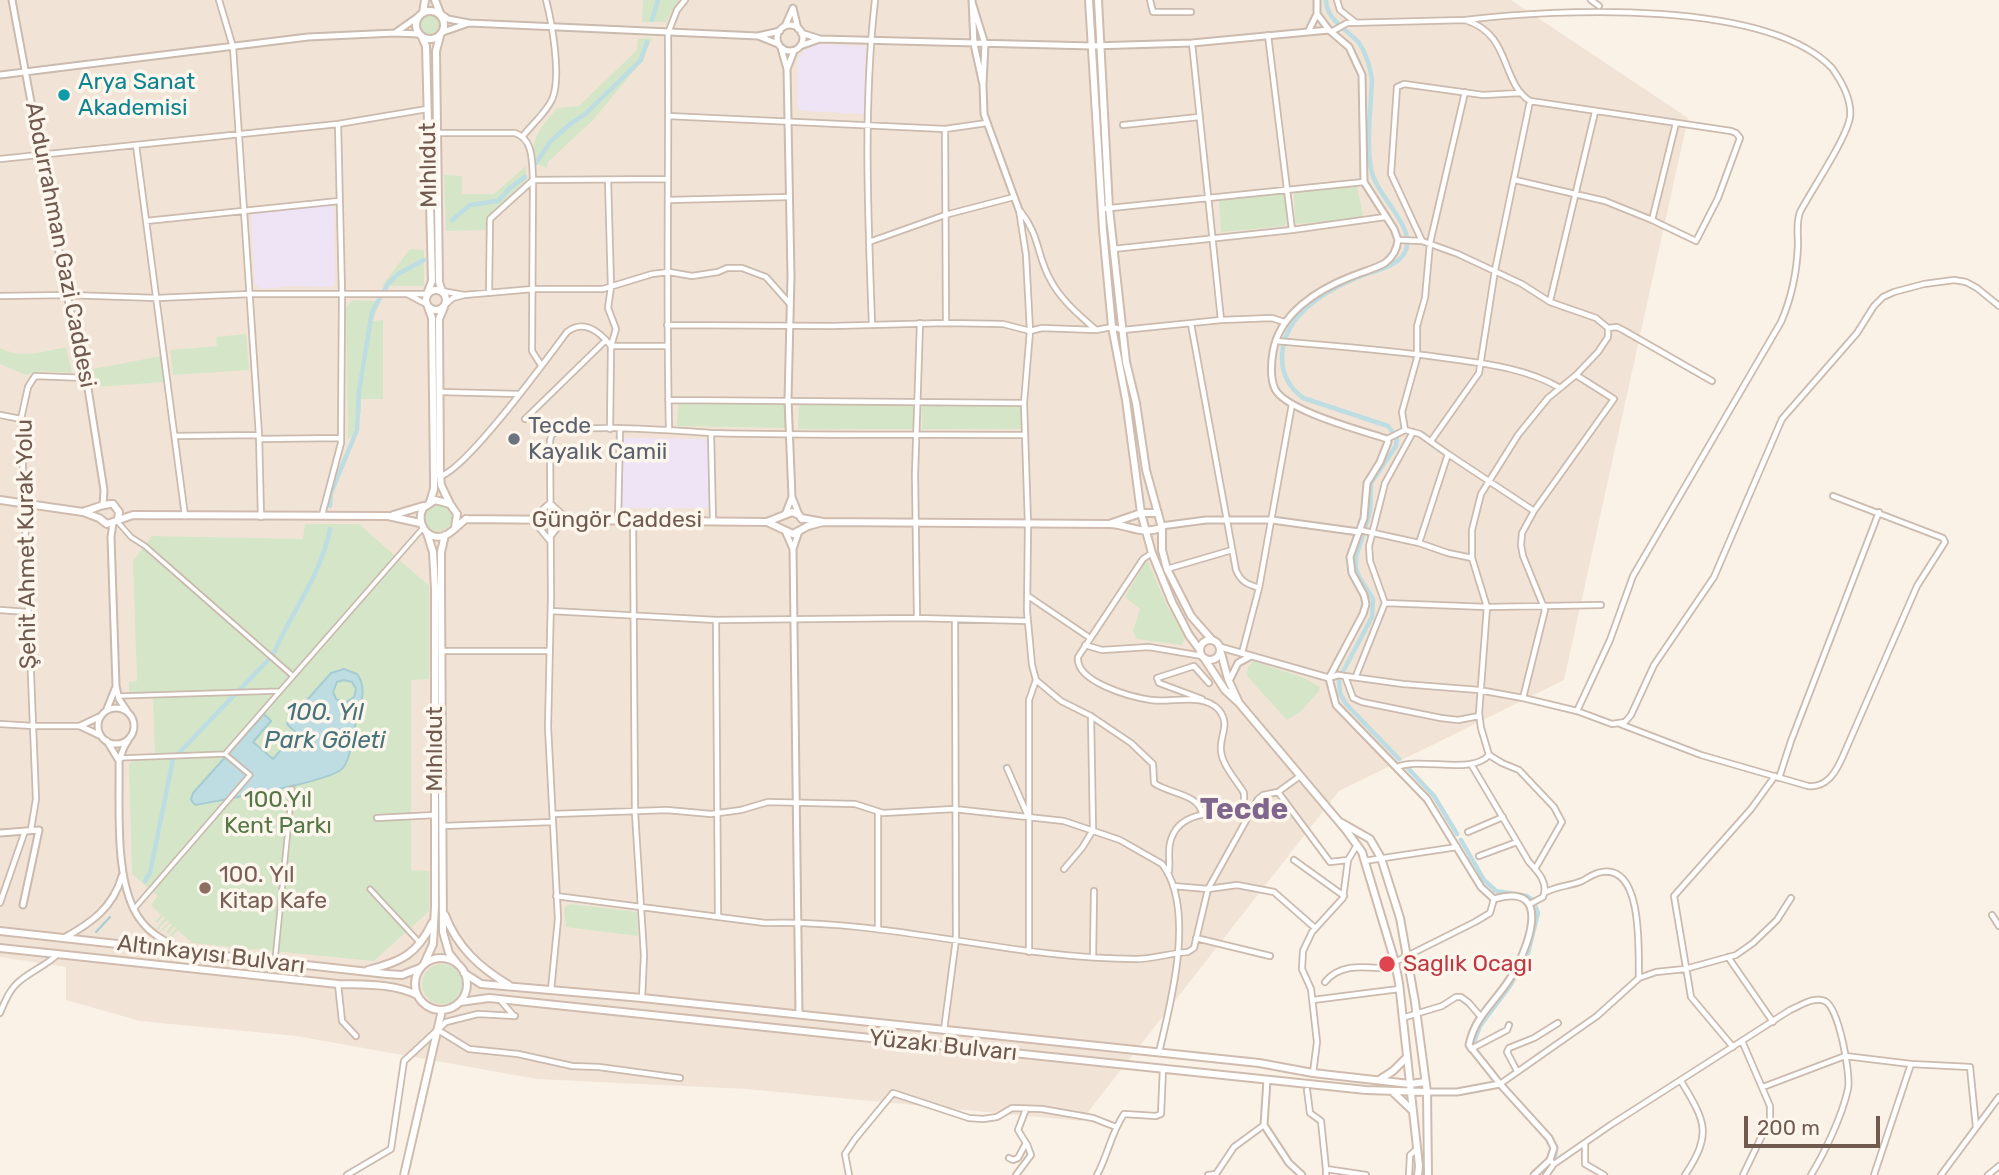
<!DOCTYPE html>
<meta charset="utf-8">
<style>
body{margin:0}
#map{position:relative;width:1999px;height:1175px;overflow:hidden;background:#faf2e7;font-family:Rubik,sans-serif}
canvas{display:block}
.scale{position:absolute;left:1744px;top:1116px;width:136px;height:32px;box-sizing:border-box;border:4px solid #715a4e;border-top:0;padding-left:9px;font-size:21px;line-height:24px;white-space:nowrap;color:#715a4e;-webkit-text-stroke:5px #fdf6ed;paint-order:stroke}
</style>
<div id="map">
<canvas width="1999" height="1175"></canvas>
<div class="scale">200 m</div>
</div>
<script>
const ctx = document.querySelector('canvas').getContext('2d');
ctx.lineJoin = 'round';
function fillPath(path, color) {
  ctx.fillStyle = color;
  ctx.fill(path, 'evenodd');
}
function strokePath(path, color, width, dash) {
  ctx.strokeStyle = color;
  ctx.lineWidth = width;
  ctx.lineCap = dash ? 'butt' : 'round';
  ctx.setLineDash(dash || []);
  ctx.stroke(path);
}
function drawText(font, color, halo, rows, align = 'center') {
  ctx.font = font + ' Rubik,sans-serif';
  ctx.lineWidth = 7;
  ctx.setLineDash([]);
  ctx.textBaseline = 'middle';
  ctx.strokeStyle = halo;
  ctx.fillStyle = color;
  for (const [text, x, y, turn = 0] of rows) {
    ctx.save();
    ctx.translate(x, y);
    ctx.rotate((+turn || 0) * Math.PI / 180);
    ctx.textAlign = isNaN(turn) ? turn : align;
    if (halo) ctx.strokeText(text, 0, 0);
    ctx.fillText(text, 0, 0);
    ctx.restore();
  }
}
fillPath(new Path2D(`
 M0,0H1511L1688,118L1564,680L1339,791L1081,1121L746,1089L537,1079L296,1036L140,1021L66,1000V967L0,957Z`), '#f1e4d6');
fillPath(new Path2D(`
 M818,44L866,46L864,114L806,111L800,110L797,107L798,59L803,51Z
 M331,205L334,208L335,283L331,287L293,286L260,289L255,284L251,217L255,213Z
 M622,438L710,439V508H622Z`), '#efe3f6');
fillPath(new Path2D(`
 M643,0H679L666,22H642Z
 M421 25a10 10 0 1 1 20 0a10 10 0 1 1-20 0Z
 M652,38L642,61L593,120L548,162L547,168L539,165C523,145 545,123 557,108L579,106L637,50L638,39Z
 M429,49H433L437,281H434Z
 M526,166V180L492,214L488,219L486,230L446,231L444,175L462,176V194H494Z
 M1357,186L1363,215L1361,218L1298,224L1295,222L1294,192Z
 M1283,193L1287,195L1288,222L1284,226L1221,232L1219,199Z
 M410,249L424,250V286H382Z
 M353,300L376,301L379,304L373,321L383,320V399H361V414L357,415L353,435L348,439L346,307Z
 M246,334L249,370L173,375L170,350L217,346L216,337Z
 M66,347L72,373L41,371L26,375L0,364V348C22,359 43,352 66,347Z
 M161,356L165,382L95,387L93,369Z
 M678,403L785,404V428L677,426Z
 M799,404L914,405V429H798Z
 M922,405L1021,406L1022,429H922Z
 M424 517a14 14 0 1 1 28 0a14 14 0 1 1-28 0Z
 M305,524H359L429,586V679L411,680V870L429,871V911L374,961L192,943L178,930L170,938L169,937L176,928L174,927L168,934L166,932L172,925L170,923L163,931L161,930L169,922L167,920L157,930L156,929L165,918L163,916L157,923L155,922L161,915L151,905L158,896L132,874L129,764L134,759L155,758L153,692H129V682L137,681L133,561L152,536L303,539Z
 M1146,561L1148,562L1167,606L1186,636L1182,645L1137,639L1133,631L1140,609L1125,597Z
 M1253,661L1304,678L1320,687L1319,691L1300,712L1287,720L1247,676L1248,667Z
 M570,904L637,912L638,936L566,927L564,908Z
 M422 984a20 20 0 1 1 40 0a20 20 0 1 1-40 0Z`), '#d4e6c7');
const water = new Path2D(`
 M344,669L357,674C368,688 360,705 356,721C353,735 352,755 343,768C332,782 220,800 196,805L193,803L191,799L193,793L264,714L271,721L253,742L273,759L296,733L287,724L292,717L331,673ZM344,680L352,682L356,689L354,697L345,703L336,699L333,692L337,682Z`);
fillPath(water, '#bddde2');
strokePath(water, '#a5ccd2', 2);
strokePath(new Path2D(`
 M96,932L110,917
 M0,1016L7,1001`), '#a5ccd2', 2);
strokePath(new Path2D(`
 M1326,0C1326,20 1347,29 1359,43C1367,54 1370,67 1372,80C1371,106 1365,153 1373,176C1380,198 1417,230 1405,252C1398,266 1378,270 1364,275C1328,289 1283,313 1282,357C1282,375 1289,387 1303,398L1388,426L1397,438L1396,446L1371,483L1370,512L1356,557V568L1359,577L1373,599L1372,617L1339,679L1340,693L1346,704L1399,759
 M652,20L658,0
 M536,163L550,142L570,124L584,115L634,67L641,60L647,42
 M452,220L470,205L498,201L510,188L525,177
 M330,506L331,493L357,430L359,391L372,312L388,284L398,274L424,260
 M1406,766L1434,796L1457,834
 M1461,840L1484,880L1496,891L1527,896L1533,900L1538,913L1528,953L1510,986L1480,1026L1474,1042
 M145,881L150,873L173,759L273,655C291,612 321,576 330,529
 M1551,1138L1556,1147L1555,1156
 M1537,1174L1549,1166`), '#bddde2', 4.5);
const pedestrian = new Path2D(`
 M117,521L131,537L145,546L293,676
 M119,696L280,691
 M225,754L422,529
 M120,758L225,754L250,775L134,909
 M370,889L420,943
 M275,960L292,789`);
const minor = new Path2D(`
 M219,0L233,47L259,435L261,517
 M1150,0L1153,12H1191
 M1337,0L1340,10L1355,22
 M1591,0L1599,6
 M1465,20C1561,8 1767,0 1832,68C1842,82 1852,100 1850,117C1847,138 1811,191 1800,212C1796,224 1798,233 1798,245C1797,270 1791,299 1781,322L1633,576L1610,640L1577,711
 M1333,31L1347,23L1465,20C1512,34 1500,82 1530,101L1731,131L1736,133L1740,138L1718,198L1696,241L1652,220L1605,201L1515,180
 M1268,35L1292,230
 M1192,43L1221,320
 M668,116L945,129L987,123
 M1123,125L1199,117
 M945,129L946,323
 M438,133H515C534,139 532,163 533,180L532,351L541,365
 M523,136C532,124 548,111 553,97C561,74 552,23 546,0
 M136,145L185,516
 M0,159L338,124L427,109
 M608,180L611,287L608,308L616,329L611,346L610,429
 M669,200L789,197
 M1101,209L1364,182
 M1019,210L1026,255L1030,331L1024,403L1028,524L1027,611L1032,665L1036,680L1061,701L1091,716L1131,743L1153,764L1154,783C1169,794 1200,794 1202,814
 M1021,212C1040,236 1037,256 1050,279C1060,299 1078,314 1095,329
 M1652,220L1676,123
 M146,221L339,201
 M1422,241L1391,174L1397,87L1404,84L1483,95L1520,93
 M869,242L945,215L1014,197
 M1113,249L1292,230L1385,217
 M442,291L464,295L453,298L446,304
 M489,293L490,219L533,180L667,179
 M464,295L533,289H603L652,274L669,272L692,276L718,272L727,268H742L766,277L790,304
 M0,296L67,295L157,298L249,294H407
 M1550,301L1595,112
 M426,304L407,294H427
 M872,324C868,216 863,107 875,0
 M1191,324L1236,570C1241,582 1247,584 1259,588
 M667,325L831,326L946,323L1003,324L1030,331L1042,328L1096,330L1112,327L1123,330L1221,320L1272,318L1284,322
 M1608,328L1617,327L1623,330L1712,381
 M1276,341C1335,346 1394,350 1452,359C1488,364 1528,369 1560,388
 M441,392L519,394
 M668,400L1024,403
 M0,415L21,419
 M525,419L606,340
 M669,430C666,298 669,165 668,33L677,10L685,0
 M1405,430L1402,412L1417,358V326L1425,298L1430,243L1465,92
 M1413,432L1385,483L1369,546L1370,561L1385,603L1487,607L1601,605
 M711,433L713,521
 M175,436L259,435
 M259,439L340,438
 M1387,439L1405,430L1420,434L1448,454L1419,543
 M1431,441L1479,373L1495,270L1530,101
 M1448,454L1534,511
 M441,476C468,467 546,360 567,332C584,319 599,331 611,346H666
 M322,515L341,443L342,294L338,124
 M618,520L620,430
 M633,520L635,813L644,955L642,998
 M1360,530L1419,543L1448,553L1472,558
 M551,536L564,519
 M550,541L532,519L550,503L567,519
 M1152,553L1143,559L1078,657C1075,682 1131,697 1151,700C1172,703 1203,692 1219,710C1231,725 1219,736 1221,751C1222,765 1237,781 1244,793V801L1236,813
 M1167,569L1232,550
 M1028,596L1090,638
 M0,610L28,612
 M551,611L716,620L917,618L1028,621
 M917,618L915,474L920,323
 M716,620L718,916
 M1085,645L1102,650L1149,647L1202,656
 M441,651H550
 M1242,653L1259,588L1292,404
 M1338,675L1345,676L1353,698L1362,702L1441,718L1458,720L1479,716
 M1345,676L1403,684L1479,690L1523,698L1545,610L1523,556L1521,545L1522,533L1534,511L1614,399L1576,375
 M1356,676L1385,603
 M1523,698L1577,711L1612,724L1625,722L1631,715L1654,665L1714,577L1782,419L1857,333L1874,306L1883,297L1894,292L1924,284L1954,280L1966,282L1977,288L1999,306
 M1202,699L1159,683L1157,678L1194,666L1209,683
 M0,724L33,726L36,799L31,829
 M1620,724L1701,755L1808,786C1827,788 1836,772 1843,756L1917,586L1945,542L1943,538L1833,496
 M80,726H33L21,419L28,387L35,376L86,378
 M1489,755L1502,763L1519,770L1554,807L1562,822L1535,869
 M1471,764L1529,862C1538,872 1549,883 1543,897L1530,904
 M1397,767C1422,757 1472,775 1489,755L1481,728L1479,713L1487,607L1472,558V530L1481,494L1518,435L1548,398L1576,375L1598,352L1608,337V328L1596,318L1550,302L1522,284L1458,254L1422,241L1398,240
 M1007,768L1028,816
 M1779,778L1791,741L1879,512
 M1278,792L1330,862L1348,860L1357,845
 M878,812V929
 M553,814L667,810L711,814L741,810L768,802L855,804L883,813L954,809L1064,821L1120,840L1162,864C1196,908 1171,1003 1159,1052
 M377,818L435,815
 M442,826L553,822
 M1468,832L1503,817
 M1479,856L1517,842
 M1294,860L1344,896
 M1364,861L1457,847
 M1064,869L1082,848L1093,830L1091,716
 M1169,871C1170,862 1168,852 1170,843C1178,807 1222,813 1251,814
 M1173,886L1208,889L1237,885L1274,892L1315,928
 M556,896L765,923C890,919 1011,959 1136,959C1153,959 1171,953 1188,952L1194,948L1208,889L1258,799L1263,795L1278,792L1300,776
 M0,903L25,831
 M1992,915L1999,926
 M1196,938L1270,956
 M1029,952V700L1036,680
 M1093,957L1094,891
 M1728,957L1773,1022
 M1395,962L1475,922L1490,913L1494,899
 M1639,978L1656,972L1685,969L1736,955L1753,943L1777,920L1791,898
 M1325,982C1343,960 1371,969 1396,969
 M338,984L342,1021L356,1036
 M551,990L558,919L548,727L551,598L550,440L552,434C578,422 677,431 711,433C815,436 920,434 1025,435
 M1313,1000L1399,989
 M501,1001L514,1016
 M0,1013C5,1001 10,988 21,980C33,970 47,965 58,954
 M1402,1018L1442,1006L1456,997H1461L1469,1003L1481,1017
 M438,1030L469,1049L518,1054L572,1066L599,1067L680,1078
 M944,1030L956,939L955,620
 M1742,1041L1770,1106V1119L1743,1175
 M1733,1047L1691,997L1674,896L1751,809L1775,776
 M1471,1049L1507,1030L1509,1025
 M1517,1071L1507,1052L1509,1048L1534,1038L1558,1023
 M1313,1073L1317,1042L1311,989L1302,969L1303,951L1312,932L1343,898L1348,860
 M1681,1081C1705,1121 1713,1133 1685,1175
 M1500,1084L1597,1016L1639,978C1638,953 1644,865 1602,872C1594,873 1588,878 1582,881C1570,886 1557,886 1546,892
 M1763,1087L1845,1056L1911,1064L1970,1067L1976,1127
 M1307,1090L1310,1113L1321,1121L1326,1169
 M1585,1144V1164L1604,1175
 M1009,1158L1013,1160L1018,1158L1026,1143L1018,1130L1026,1109
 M1554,1164L1612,1124L1790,1010C1800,1006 1814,996 1825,1001C1839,1008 1851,1075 1848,1089C1842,1116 1825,1152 1811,1175
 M347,1175L391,1149L404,1061L446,1022L478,1014L515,1016
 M849,1175L845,1154L855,1139L893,1093L969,1118L983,1119L997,1117L1012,1108L1042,1109L1093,1118L1116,1127
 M1016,1175L1031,1155L1027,1144
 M1097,1175C1108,1155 1111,1133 1124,1114L1156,1116L1161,1114L1163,1069
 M1208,1175L1216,1174L1234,1147L1264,1125
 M1326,1175V1169L1366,1175
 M1409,1175L1410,1155L1417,1149
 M1546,1175L1554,1164L1552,1162
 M1874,1175L1911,1064
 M1941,1175L1999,1097
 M1988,1175L1999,1166`);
const tertiary = new Path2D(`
 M12,0L67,295L87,382L104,490L103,505
 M972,0L974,44L983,85L985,44L972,2
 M1317,0V14L1329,30L1349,47L1362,75L1364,182L1394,229L1398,240C1397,249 1393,257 1385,263C1375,269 1361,272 1350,277C1317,290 1279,314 1273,352C1271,364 1270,378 1275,389C1286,411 1363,431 1387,439L1388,442L1380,462L1367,483L1364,518L1350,557L1352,573L1364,595L1366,604L1363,614L1329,678L1338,675
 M440,13L448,19L469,23L443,32
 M419,16L395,33L419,34
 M469,23L758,36
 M777 38a13 13 0 1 1 26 0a13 13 0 1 1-26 0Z
 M785,26L793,8L798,29
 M1309,30L1317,14
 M820,39L1092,46L1192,43L1329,30
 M778,44L758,36L780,31
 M800,46L820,39L801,33
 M781,48L787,69L794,51
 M787,69L791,276L788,400L792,497
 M0,75L308,37L395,33
 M983,85L984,114L1019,210
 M785,515L792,497L799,515
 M113,523L111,537L116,686L119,699L127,711
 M1161,526L1206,520H1272L1359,532
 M786,533L793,549L799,531
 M793,549L799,1014
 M1220,647L1329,678L1336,705L1427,799L1481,887L1494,899C1557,880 1526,954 1509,980C1500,994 1488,1006 1479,1020C1474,1028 1471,1035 1469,1045L1500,1084L1549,1138L1554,1148L1550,1160L1534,1175
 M1229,681L1238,663L1251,656
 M98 726a18 18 0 1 1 36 0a18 18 0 1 1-36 0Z
 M107,709L115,689
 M80,726L99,735
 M80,726L99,717
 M130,737L124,747L119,761C120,806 113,887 142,922C152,935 167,942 181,950
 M107,741L119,761
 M0,833L39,830L23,905
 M64,938C91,923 113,908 122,876
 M1267,1080L1264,1125L1289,1163L1302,1175
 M1427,1092H1457L1500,1084`);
const secondary = new Path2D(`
 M435,0L440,13
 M1089,0L1103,230L1112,327L1126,400L1141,513L1152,553L1172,602L1189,635L1200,650
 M1098,0L1109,208L1126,362L1136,403L1146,470L1162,528V550L1167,569L1191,616L1212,640
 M416 25a14 14 0 1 1 28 0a14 14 0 1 1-28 0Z
 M423,13L425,0
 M440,36L436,51L439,282L442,291
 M422,37L426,46L432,281L427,294
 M426 300a10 10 0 1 1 20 0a10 10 0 1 1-20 0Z
 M428,307L432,318L434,477V489L430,502
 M444,307L439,319L440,475L441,485L450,504
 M0,500L83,512L99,518L107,524L133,515L388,516L420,523
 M85,511C94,509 104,503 113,504L119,512L118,519
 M1158,513H1141L1109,524C1132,525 1137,535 1162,528
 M393,515L423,506
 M801,518L823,522L1109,524
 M466,519L767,522L793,534L808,526L823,522
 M767,522L792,512L799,515L802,519
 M455,527L457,514L450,504L435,500L423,508C416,522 426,541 444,536C452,533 459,524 466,519
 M445,535L441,552V587L443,932L449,953L457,963
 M1200 650a10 10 0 1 1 20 0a10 10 0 1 1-20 0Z
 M1204,658L1225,690L1239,703L1228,679L1221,653
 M1239,703L1346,830L1362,852L1395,962L1399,983L1419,1166L1418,1175
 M1342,823L1370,839L1381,858L1400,918L1415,1002L1427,1092L1428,1175
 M445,915C457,947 480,968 509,985
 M0,931L387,974L402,975L420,968
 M0,948L338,984C364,985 393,983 417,995
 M415 984a26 26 0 1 1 52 0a26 26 0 1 1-52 0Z
 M424,964L433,944L435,906V589L433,552L427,533
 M368,970C400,962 417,955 432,923
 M464,973L481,984L642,998L1259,1063L1313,1073L1410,1084L1425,1082
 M460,1002L489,998L1366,1090L1427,1092
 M1379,1080L1393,1071L1407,1057
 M1394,1093L1413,1111
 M404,1175L442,1010`);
strokePath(pedestrian, '#cbbaae', 7);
strokePath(minor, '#cbbaae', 8);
strokePath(tertiary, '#cbbaae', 9);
strokePath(secondary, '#cfbcaf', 10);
strokePath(pedestrian, '#fff', 3.5);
strokePath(minor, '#fff', 4.5);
strokePath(tertiary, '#fff', 5);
strokePath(secondary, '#fff', 6);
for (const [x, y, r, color] of [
 [64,95,7,"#0f9aa8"],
 [514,439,7,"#6b7280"],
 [205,888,7,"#8d6e63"],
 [1387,964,9,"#e0444e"]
]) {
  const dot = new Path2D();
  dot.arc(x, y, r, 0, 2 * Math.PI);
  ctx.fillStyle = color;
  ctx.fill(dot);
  strokePath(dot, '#fdf6ed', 2.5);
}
drawText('23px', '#0d838f', '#fdf6ed', [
 ["Arya Sanat",78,82],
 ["Akademisi",78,108]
], 'left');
drawText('23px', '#715a4e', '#fdf6ed', [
 ["Mıhlıdut",429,165,-91],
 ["Abdurrahman Gazi Caddesi",60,245,79],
 ["Güngör Caddesi",617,520],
 ["Şehit Ahmet Kurak Yolu",27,544,-91],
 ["Mıhlıdut",435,749,-90],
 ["Altınkayısı Bulvarı",211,955,7],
 ["Yüzakı Bulvarı",943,1046,6]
]);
drawText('23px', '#5b616d', '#fdf6ed', [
 ["Tecde",528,426],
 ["Kayalık Camii",528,452]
], 'left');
drawText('23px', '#557647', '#fdf6ed', [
 ["100.Yıl",278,800],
 ["Kent Parkı",278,826]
]);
drawText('23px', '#785e54', '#fdf6ed', [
 ["100. Yıl",219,875],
 ["Kitap Kafe",219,901]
], 'left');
drawText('23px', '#be3a42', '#fdf6ed', [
 ["Saglık Ocagı",1403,964]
], 'left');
drawText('italic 24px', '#47737b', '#fdf6ed', [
 ["100. Yıl",325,713],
 ["Park Göleti",325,741]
]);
drawText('bold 30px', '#7f668d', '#fdf6ed', [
 ["Tecde",1244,810]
]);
</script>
